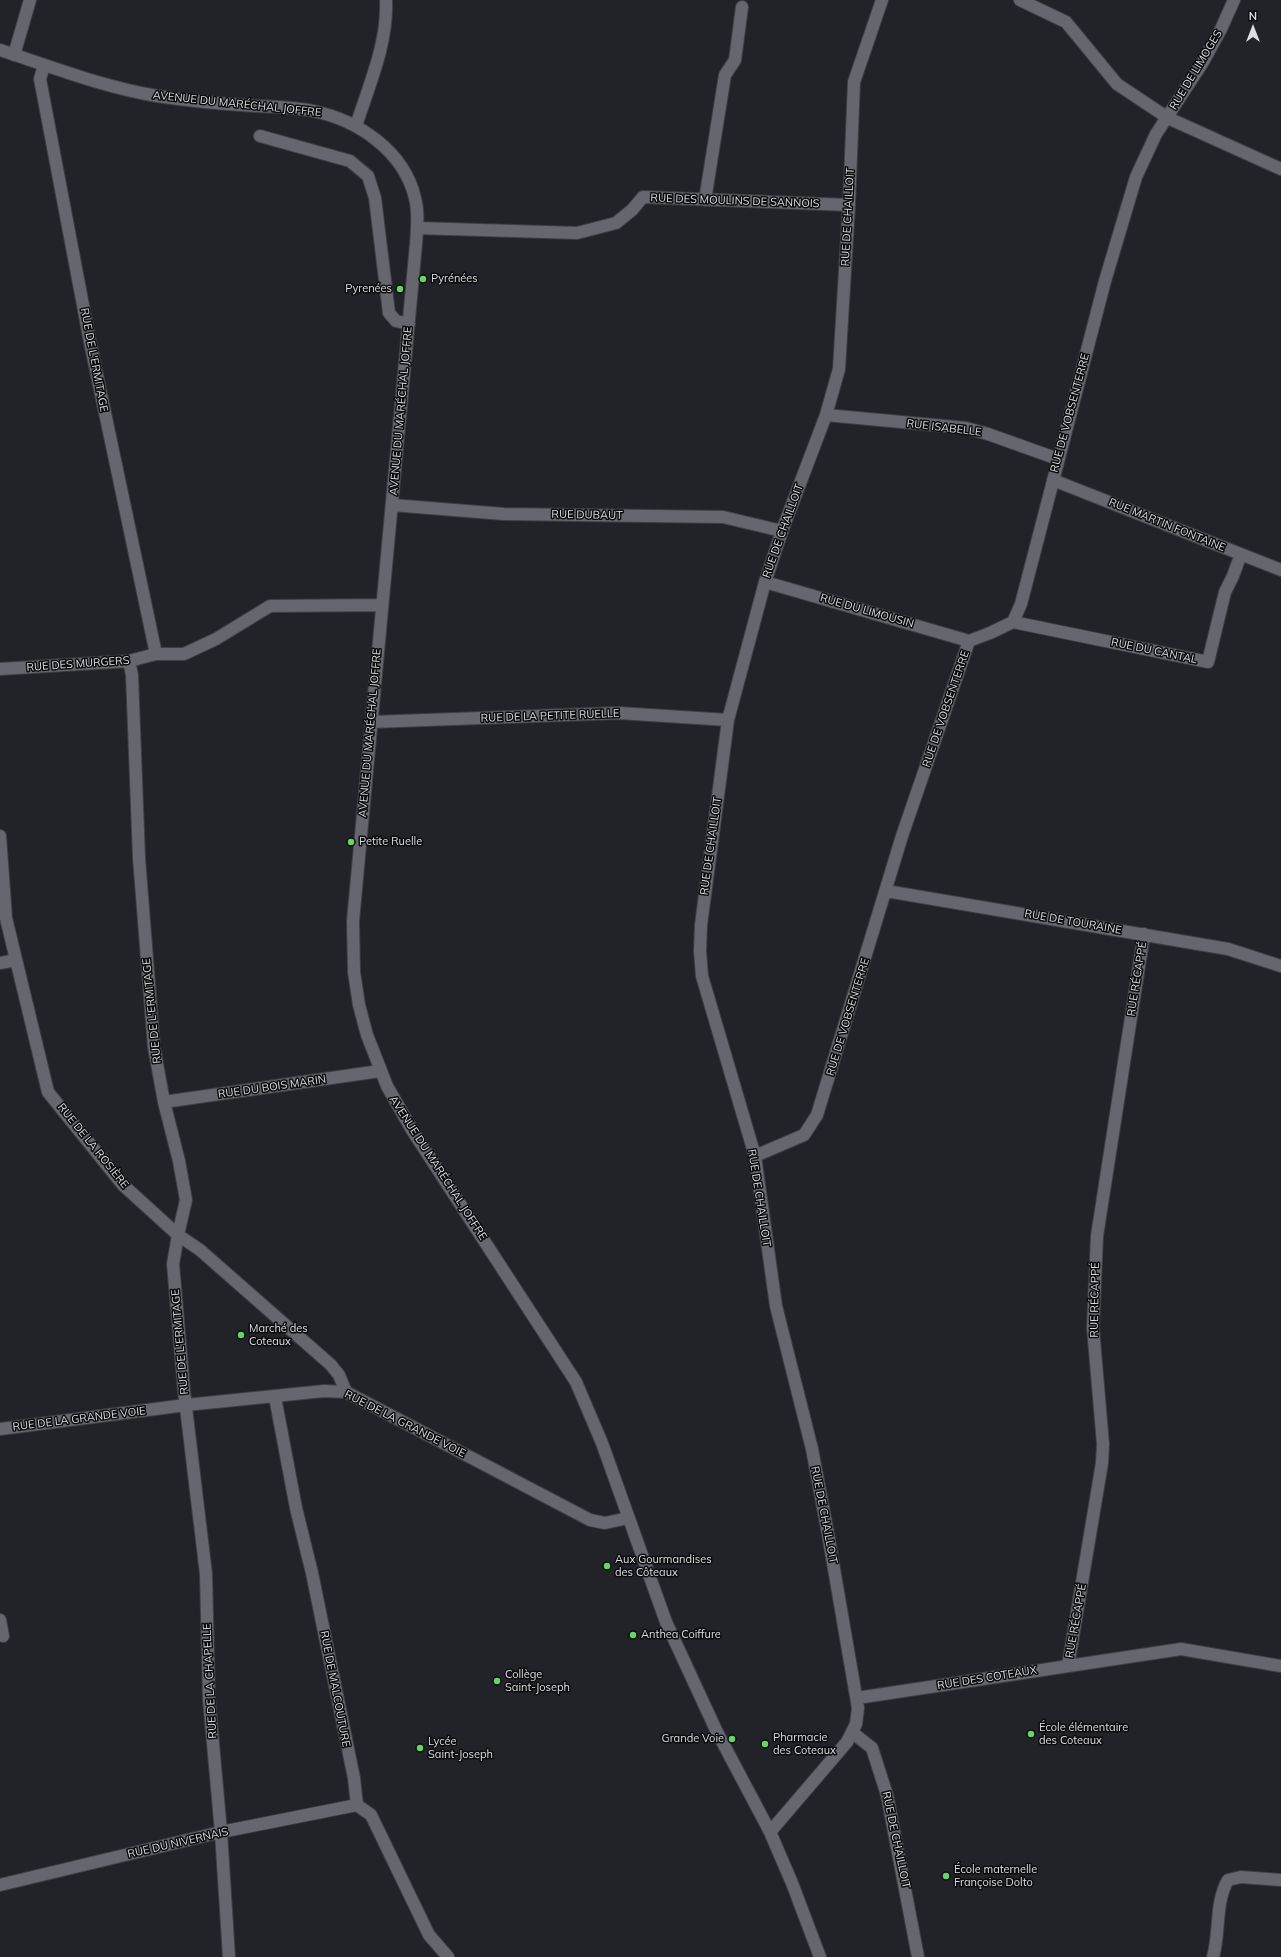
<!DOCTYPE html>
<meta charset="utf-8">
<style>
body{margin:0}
#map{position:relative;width:1281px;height:1957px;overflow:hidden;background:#222229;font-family:Mulish,sans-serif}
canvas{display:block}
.north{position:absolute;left:1233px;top:8px;width:40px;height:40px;-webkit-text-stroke:3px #0c0c0f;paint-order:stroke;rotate:0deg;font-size:11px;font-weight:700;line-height:16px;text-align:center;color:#dedfe3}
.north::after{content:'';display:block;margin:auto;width:14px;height:18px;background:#dedfe3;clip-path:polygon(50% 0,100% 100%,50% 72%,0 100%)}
</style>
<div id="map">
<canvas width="1281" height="1957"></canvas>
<div class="north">N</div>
</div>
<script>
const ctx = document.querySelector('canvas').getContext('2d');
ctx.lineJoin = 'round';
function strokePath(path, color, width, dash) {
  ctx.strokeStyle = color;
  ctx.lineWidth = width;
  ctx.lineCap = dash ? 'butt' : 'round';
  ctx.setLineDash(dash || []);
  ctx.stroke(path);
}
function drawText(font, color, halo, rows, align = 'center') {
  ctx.font = font + ' Mulish,sans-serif';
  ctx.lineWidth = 3;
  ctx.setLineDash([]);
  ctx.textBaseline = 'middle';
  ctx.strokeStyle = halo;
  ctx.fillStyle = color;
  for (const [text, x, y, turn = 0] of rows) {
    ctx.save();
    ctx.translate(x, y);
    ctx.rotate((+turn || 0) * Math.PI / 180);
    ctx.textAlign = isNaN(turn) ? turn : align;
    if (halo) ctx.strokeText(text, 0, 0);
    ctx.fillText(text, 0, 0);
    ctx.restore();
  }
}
const minor = new Path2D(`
 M1020,0L1066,22L1117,84L1168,118L1281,169
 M0,50C52,67 103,87 157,96C190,101 222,104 256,106C275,107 294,107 313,111C358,120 404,151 415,198C419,213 417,229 416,244L353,921L354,972L359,1005L367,1035L387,1086L412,1130L576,1382L602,1443L666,1622L716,1730L770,1832L792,1883L820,1957
 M14,55L30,0
 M44,65L40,79L90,342L156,654
 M356,126C369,85 388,43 386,0
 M260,136L350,161L368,176L375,198L389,313L396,321L409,324
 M705,200L725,75L735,60L742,7
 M417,228L577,233L616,223L632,210L643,197L849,205
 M826,415L966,428L988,434L1058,459
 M1053,480L1281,570
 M392,505L504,514L723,517L782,531
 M765,582L969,641
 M1013,622L1208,662L1225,592L1233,576L1241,554
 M129,661L132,675L139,858L154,1047L164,1102L179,1161L186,1200L178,1235L173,1264L184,1391L206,1574L209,1699L221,1832L229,1957
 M0,669L129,661L156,654H184L216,639L270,606L382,605
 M371,722L619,713L728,720
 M0,836L6,918L48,1092L123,1185L178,1235L200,1250L331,1365L339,1375L346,1392
 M886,891L1228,949L1281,966
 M0,963L16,960
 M164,1102L380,1071
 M755,1156L804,1135L817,1115L902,836L969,641L990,633L1013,622L1021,604L1105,281L1136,177L1156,134L1203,62L1221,29L1234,0
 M275,1397L296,1508L312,1573L354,1778L357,1805L371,1815L429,1935L448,1957
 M0,1429L186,1405L324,1391L346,1392L590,1520L605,1523L628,1518
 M0,1620L3,1636
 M1068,1666L1102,1463L1103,1444L1093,1328L1097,1236L1144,934
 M857,1698L1181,1649L1281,1666
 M853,1733L872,1748L887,1795L918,1957
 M770,1832L847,1742L856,1724L858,1708L828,1534L812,1449L776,1306L755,1156L702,976L700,951L701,925L728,720L765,582L782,531L826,415L839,369L849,205L854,82L882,0
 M0,1885L221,1832L357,1805
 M1213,1957C1220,1933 1215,1902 1228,1880L1241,1877L1281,1880`);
strokePath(minor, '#3e3f43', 14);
strokePath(minor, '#66676e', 12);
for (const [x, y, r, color] of [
 [423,279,4,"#67d466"],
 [400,289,4,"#67d466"],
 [351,842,4,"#67d466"],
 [241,1335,4,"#67d466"],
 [607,1566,4,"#67d466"],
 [633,1635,4,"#67d466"],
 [497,1681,4,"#67d466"],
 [1031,1734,4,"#67d466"],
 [732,1739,4,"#67d466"],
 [765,1744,4,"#67d466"],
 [420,1748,4,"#67d466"],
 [946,1876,4,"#67d466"]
]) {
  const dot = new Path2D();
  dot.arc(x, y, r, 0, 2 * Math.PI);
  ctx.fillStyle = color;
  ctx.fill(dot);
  strokePath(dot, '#0c0c0f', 1.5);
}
drawText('11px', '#dedfe3', '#0c0c0f', [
 ["RUE DE LIMOGES",1196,70,-59],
 ["AVENUE DU MARÉCHAL JOFFRE",237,104,6],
 ["RUE DES MOULINS DE SANNOIS",735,201,2],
 ["RUE DE CHAILLOIT",848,217,-87],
 ["RUE DE L'ERMITAGE",94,360,79],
 ["AVENUE DU MARÉCHAL JOFFRE",401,411,-85],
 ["RUE DE VOBSENTERRE",1070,413,-75],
 ["RUE ISABELLE",944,428,7],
 ["RUE DUBAUT",587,515,1],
 ["RUE MARTIN FONTAINE",1167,525,22],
 ["RUE DE CHAILLOIT",783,531,-70],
 ["RUE DU LIMOUSIN",867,611,16],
 ["RUE DU CANTAL",1154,651,12],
 ["RUE DES MURGERS",78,664,-4],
 ["RUE DE VOBSENTERRE",946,709,-71],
 ["RUE DE LA PETITE RUELLE",550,716,-2],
 ["AVENUE DU MARÉCHAL JOFFRE",370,733,-85],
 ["RUE DE CHAILLOIT",711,846,-82],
 ["RUE DE TOURAINE",1073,922,10],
 ["RUE RÉCAPPÉ",1137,979,-81],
 ["RUE DE L'ERMITAGE",152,1011,-96],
 ["RUE DE VOBSENTERRE",848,1017,-73],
 ["RUE DU BOIS MARIN",272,1087,-8],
 ["RUE DE LA ROSIÈRE",93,1146,51],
 ["AVENUE DU MARÉCHAL JOFFRE",438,1168,57],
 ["RUE DE CHAILLOIT",759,1198,81],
 ["RUE RÉCAPPÉ",1095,1300,-89],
 ["RUE DE L'ERMITAGE",180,1342,-95],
 ["RUE DE LA GRANDE VOIE",79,1419,-7],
 ["RUE DE LA GRANDE VOIE",405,1424,27],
 ["RUE DE CHAILLOIT",824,1515,79],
 ["RUE RÉCAPPÉ",1076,1621,-80],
 ["RUE DES COTEAUX",987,1678,-9],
 ["RUE DE LA CHAPELLE",210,1681,-93],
 ["RUE DE MALCOUTURE",335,1689,79],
 ["RUE DE CHAILLOIT",896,1840,78],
 ["RUE DU NIVERNAIS",178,1843,-13]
]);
drawText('11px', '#dedfe3', '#0c0c0f', [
 ["Pyrénées",431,279],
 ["Pyrenées",392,289,"right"],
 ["Petite Ruelle",359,842],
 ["Marché des",249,1329],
 ["Coteaux",249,1342],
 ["Aux Gourmandises",615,1560],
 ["des Côteaux",615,1573],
 ["Anthea Coiffure",641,1635],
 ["Collège",505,1675],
 ["Saint-Joseph",505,1688],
 ["École élémentaire",1039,1728],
 ["des Coteaux",1039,1741],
 ["Pharmacie",773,1738],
 ["des Coteaux",773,1751],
 ["Grande Voie",724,1739,"right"],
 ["Lycée",428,1742],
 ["Saint-Joseph",428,1755],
 ["École maternelle",954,1870],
 ["Françoise Dolto",954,1883]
], 'left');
</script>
